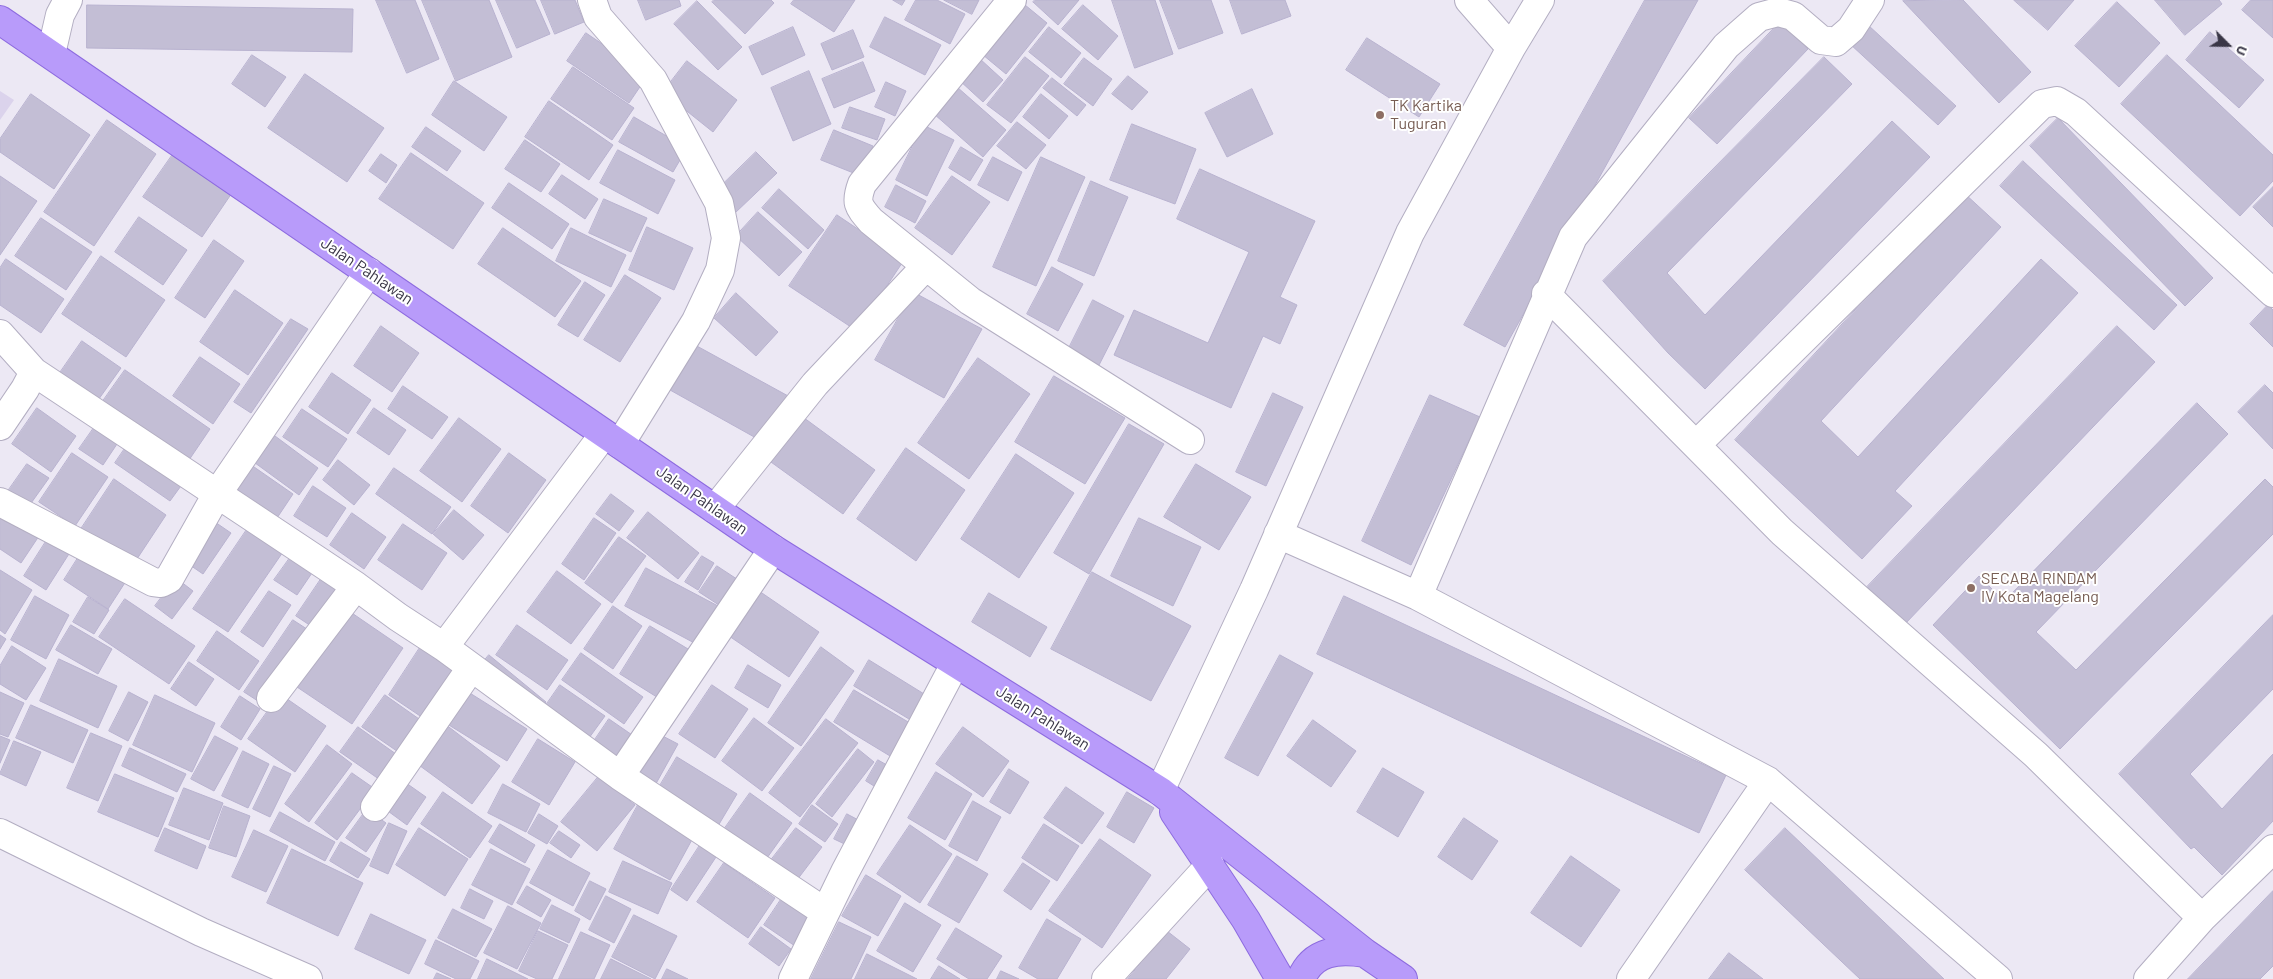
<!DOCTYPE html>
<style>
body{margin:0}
#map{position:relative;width:2273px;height:979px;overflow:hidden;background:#ece8f4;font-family:Barlow,sans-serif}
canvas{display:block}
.north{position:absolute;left:2203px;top:20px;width:50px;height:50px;-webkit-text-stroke:4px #fff;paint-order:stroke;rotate:113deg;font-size:14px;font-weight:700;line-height:20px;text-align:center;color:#3a3747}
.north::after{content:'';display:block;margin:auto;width:18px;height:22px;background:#3a3747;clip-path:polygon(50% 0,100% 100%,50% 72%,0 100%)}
</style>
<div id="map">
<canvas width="2273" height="979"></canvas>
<div class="north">U</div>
</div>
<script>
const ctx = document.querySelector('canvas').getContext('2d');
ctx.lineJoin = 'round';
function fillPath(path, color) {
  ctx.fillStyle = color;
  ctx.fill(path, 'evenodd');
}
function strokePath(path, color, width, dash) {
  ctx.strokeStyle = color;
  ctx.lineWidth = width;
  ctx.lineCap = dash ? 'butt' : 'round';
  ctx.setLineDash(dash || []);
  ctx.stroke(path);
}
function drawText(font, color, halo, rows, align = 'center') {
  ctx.font = font + ' Barlow,sans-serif';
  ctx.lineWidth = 4;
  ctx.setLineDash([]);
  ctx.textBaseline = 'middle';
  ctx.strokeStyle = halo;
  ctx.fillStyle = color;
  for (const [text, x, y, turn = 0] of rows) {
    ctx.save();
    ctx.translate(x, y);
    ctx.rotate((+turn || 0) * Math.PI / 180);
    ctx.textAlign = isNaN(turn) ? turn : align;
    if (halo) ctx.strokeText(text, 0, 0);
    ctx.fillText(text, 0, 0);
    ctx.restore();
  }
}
fillPath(new Path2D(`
 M0,91L14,100L0,120Z`), '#dbd3ec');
const building = new Path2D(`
 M376,0H415L439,59L407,73Z
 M422,0H489L512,57L456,81Z
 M496,0H535L550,34L517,48Z
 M541,0H575L584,22L555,34Z
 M638,0H679L681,6L646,20Z
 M714,0H771L774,3L745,34L712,2Z
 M794,0H855L834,32L791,4Z
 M893,0H905L902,5Z
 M916,0H937L965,14L950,44L905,20Z
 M944,0H979L972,14Z
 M1019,0L1047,23L1006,74L977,50Z
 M1035,0H1079L1058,25L1033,2Z
 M1112,0H1155L1173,54L1135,68Z
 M1160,0H1211L1223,33L1179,49Z
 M1230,0H1285L1291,16L1242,34Z
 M1645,0H1698L1505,347L1464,325Z
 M1963,0L2031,72L1999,103L1903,1Z
 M2014,0H2074L2048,30Z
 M2155,0H2219L2222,4L2185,35Z
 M2251,0H2273V38L2242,10Z
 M697,1L742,47L718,70L674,24Z
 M2117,2L2160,43L2119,87L2075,46Z
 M87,5L353,9L352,52L87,48Z
 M1083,5L1118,36L1098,60L1062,29Z
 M885,17L941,45L925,75L870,47Z
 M1780,22L1808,49L1717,144L1689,118Z
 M1868,25L1956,106L1938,125L1850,44Z
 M793,27L805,55L762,75L749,47Z
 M1049,27L1081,53L1061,78L1029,52Z
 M853,30L864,57L832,70L821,44Z
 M2210,32L2264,80L2239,108L2186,60Z
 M586,33L648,75L629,103L567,61Z
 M1367,38L1440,84L1419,117L1346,70Z
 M252,55L286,77L265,107L232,84Z
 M2167,55L2273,155V181L2240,216L2121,104Z
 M1025,57L1049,76L1011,123L987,105Z
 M1824,57L1852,84L1667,273L1705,315L1892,121L1930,157L1705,389L1668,353L1603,281Z
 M979,58L1003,80L983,102L959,80Z
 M1084,58L1112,79L1093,106L1064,84Z
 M687,61L737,100L713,132L663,92Z
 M863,62L875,91L834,108L822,79Z
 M573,67L634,108L612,140L551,99Z
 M809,71L831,124L793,141L771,88Z
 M305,74L384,128L347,182L268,128Z
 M1128,76L1148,92L1132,110L1112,94Z
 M1052,78L1086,105L1077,116L1043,88Z
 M454,81L507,117L484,151L432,115Z
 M886,82L906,91L895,116L875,107Z
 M957,87L1006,130L983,157L934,114Z
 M1252,89L1273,134L1227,157L1205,113Z
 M31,94L90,135L54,189L0,152V139Z
 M1041,94L1068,116L1049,139L1023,117Z
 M549,101L613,145L589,180L525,137Z
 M850,107L885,119L877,140L842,128Z
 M634,117L687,148L673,172L619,142Z
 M2058,118L2213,278L2185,306L2030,146Z
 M107,120L156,154L94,246L44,212Z
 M1017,122L1046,145L1026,169L997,146Z
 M1132,124L1196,149L1175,204L1110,180Z
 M923,125L954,140L927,196L896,180Z
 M426,127L461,151L447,171L412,147Z
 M834,130L873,146L861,176L821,160Z
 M525,140L560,164L541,192L505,169Z
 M178,147L236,187L202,237L143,197Z
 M961,147L983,160L970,181L949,168Z
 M618,150L675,180L658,214L600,183Z
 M756,152L777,173L735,213L715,192Z
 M411,153L484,203L453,249L379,199Z
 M381,154L397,165L386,183L369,171Z
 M993,157L1022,172L1008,201L978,185Z
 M1041,157L1085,177L1036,286L993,267Z
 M2023,161L2177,305L2154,330L2000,186Z
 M1200,169L1315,221L1280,297L1297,305L1280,344L1263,336L1231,408L1114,355L1134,310L1208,343L1249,252L1177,219Z
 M562,175L598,199L585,219L549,194Z
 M0,176L37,201L0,255Z
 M952,176L990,202L952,255L915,228Z
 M1091,181L1128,197L1094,276L1058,261Z
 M509,183L569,224L552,249L492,208Z
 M896,185L926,201L915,223L885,207Z
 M2273,187V227L2253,207Z
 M779,189L824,230L808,249L762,208Z
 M1964,193L2001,227L1821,421L1858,457L2041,259L2078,293L1895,491L1912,506L1862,559L1735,440Z
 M604,199L647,218L631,252L589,233Z
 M758,212L802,252L779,276L736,236Z
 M837,215L904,260L857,331L789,286Z
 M139,217L187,250L163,285L115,252Z
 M41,218L92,252L66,290L15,256Z
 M647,227L693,248L674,290L629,270Z
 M503,228L581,281L555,317L478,264Z
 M571,228L626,255L611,287L556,261Z
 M214,240L244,261L205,318L175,298Z
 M101,256L165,300L126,357L62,314Z
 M6,259L64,299L41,333L0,305V268Z
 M1052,267L1083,284L1058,331L1027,314Z
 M625,275L661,298L620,362L584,340Z
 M585,282L605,295L578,337L558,325Z
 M235,290L283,323L248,375L200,342Z
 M913,292L982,329L944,398L875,360Z
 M736,293L778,332L756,356L714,318Z
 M1093,300L1124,316L1096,371L1065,356Z
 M2268,305L2273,310V347L2250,324Z
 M291,319L308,329L251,413L234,402Z
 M381,326L419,353L392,392L354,366Z
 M2117,326L2155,362L1905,624L1867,587Z
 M82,341L121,368L96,403L57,377Z
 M695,345L790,397L765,443L670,390Z
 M200,357L240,384L213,424L173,396Z
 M978,358L1030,394L969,479L918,443Z
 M125,370L210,429L189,460L103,401Z
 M332,373L371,400L348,434L309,407Z
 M1054,376L1125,418L1085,484L1015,442Z
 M2265,385L2273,393V449L2238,412Z
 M403,386L448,417L432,439L388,409Z
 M1273,393L1303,407L1266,486L1236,472Z
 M1430,395L1480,417L1411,565L1362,541Z
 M2197,403L2228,434L2036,632L2076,670L2265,479L2273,487V534L2060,749L1933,625L1979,576L2004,601Z
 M37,408L76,436L51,472L12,444Z
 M374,408L406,430L389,455L357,433Z
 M302,409L347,439L328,467L283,437Z
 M796,412L875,470L843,514L764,457Z
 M459,418L501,449L462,502L420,471Z
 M98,422L121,438L103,465L79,449Z
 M1129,424L1164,444L1089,574L1054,553Z
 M271,433L318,468L299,495L251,460Z
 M130,441L186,479L170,501L115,463Z
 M906,448L965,490L916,561L857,519Z
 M72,453L108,477L75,526L39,502Z
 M509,453L546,480L508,533L471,506Z
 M1016,454L1074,493L1019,578L961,539Z
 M244,460L293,494L271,527L221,493Z
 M338,460L370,485L354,505L323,480Z
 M27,464L49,478L29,506L8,491Z
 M1196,464L1251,497L1219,550L1164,517Z
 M394,468L451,507L432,534L376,494Z
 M114,479L166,515L133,565L81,529Z
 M313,486L346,508L327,537L294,516Z
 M611,494L634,511L619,531L596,514Z
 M0,506L41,533L21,563L0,549Z
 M454,510L484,535L463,560L433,534Z
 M648,512L699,553L678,579L627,538Z
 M352,513L386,537L364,569L330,545Z
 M594,518L616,533L584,580L562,564Z
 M1139,518L1201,547L1173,606L1111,576Z
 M212,520L231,533L203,574L184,561Z
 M403,524L447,553L422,590L378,560Z
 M250,525L285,549L228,632L193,609Z
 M52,532L74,546L46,590L24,576Z
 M619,537L646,556L612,603L585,583Z
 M83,550L128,578L108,609L64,580Z
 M292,555L314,570L297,595L274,580Z
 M702,556L714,563L698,590L685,582Z
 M717,566L746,585L728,611L699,592Z
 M646,568L720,607L700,646L625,606Z
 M0,570L32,590L5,634L0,630Z
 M557,571L601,604L571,644L527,612Z
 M1092,572L1191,626L1151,701L1051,649Z
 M176,578L193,591L172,619L155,606Z
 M321,579L345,595L320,632L296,616Z
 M269,591L291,605L263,647L241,632Z
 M759,591L819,632L789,677L729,636Z
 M989,593L1047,627L1030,657L972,622Z
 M35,596L69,615L46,659L11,640Z
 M1344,596L1726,775L1699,833L1317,654Z
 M88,597L109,610L94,634L73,622Z
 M125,599L195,646L169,684L99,637Z
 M613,606L642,626L613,669L584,649Z
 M346,609L403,648L352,724L294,685Z
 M2273,615V689L2190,774L2222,809L2273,754V821L2222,875L2194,847L2191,849L2119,774Z
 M293,620L310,631L261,703L244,692Z
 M71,625L112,649L98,674L56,650Z
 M517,625L568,660L547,690L496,655Z
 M650,626L698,655L668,704L620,674Z
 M217,631L259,661L239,690L197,661Z
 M0,635L6,639L0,649Z
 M12,646L46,668L26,700L0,684V666Z
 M421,646L464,676L432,724L389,695Z
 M821,647L854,671L801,746L768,723Z
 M581,653L643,697L624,724L562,680Z
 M489,655L546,702L537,714L480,666Z
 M1280,655L1313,673L1258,776L1225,758Z
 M59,659L117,686L98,728L40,701Z
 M869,660L929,697L914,722L854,686Z
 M189,662L214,679L196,706L171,689Z
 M748,665L781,685L768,708L735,688Z
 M560,685L605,716L589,738L544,708Z
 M712,685L748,709L715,758L679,734Z
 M465,690L527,729L507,761L444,722Z
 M854,690L915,726L895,759L834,722Z
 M0,692L24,703L8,737L0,734Z
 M129,692L148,702L128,741L109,731Z
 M280,694L326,726L295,772L248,739Z
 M155,695L215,723L192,772L133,745Z
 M385,695L429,726L407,758L362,727Z
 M240,696L260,709L241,740L221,727Z
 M31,705L88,730L73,763L16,738Z
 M754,718L794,748L762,791L722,761Z
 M609,719L638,739L619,767L590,747Z
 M826,719L858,743L800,817L769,793Z
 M1313,720L1356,751L1331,787L1287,756Z
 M441,721L500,766L472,804L412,760Z
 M358,727L403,759L386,784L340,752Z
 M963,727L1009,761L983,797L936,764Z
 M653,731L678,744L653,789L629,774Z
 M91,733L122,746L98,801L67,788Z
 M0,736L10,740L0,763Z
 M215,736L238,748L214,791L191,779Z
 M538,739L575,762L549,805L512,782Z
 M14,741L41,752L26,786L0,774Z
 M327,745L352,764L309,822L285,804Z
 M130,748L186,774L177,792L122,766Z
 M858,749L874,762L832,817L816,804Z
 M243,751L269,764L248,808L222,796Z
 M677,757L737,794L715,831L655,794Z
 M878,760L894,769L882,791L866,781Z
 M274,766L291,774L270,817L253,809Z
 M1383,768L1424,792L1398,837L1357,812Z
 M1009,769L1029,782L1010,814L990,802Z
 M936,772L972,794L945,840L908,818Z
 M352,773L375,789L337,840L315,823Z
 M115,774L174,798L158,837L98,812Z
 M599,776L635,805L597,851L561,822Z
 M399,778L426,797L407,825L381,806Z
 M503,784L540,804L526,832L488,813Z
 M1066,787L1104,813L1082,844L1044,818Z
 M184,788L223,803L209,840L169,825Z
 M443,792L492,826L470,858L421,824Z
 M1127,792L1154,808L1134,843L1107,827Z
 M750,793L792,823L762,865L720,835Z
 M973,801L1001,817L977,861L949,846Z
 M638,805L694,836L670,880L614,849Z
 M812,805L838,824L825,842L799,824Z
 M224,806L250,816L236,857L209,848Z
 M367,809L386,823L366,852L346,838Z
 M280,812L335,842L325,861L270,831Z
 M539,814L558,826L547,844L528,833Z
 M847,814L866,824L853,848L834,839Z
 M1464,818L1498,841L1472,880L1438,857Z
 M389,823L407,831L388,874L370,866Z
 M500,824L535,845L525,863L489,842Z
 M1044,824L1079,846L1057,881L1022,858Z
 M910,825L952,854L920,903L877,874Z
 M165,828L206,846L197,869L155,851Z
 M419,828L468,859L445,896L396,865Z
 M796,828L822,847L794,884L768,864Z
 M1785,828L1944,979H1860L1745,870Z
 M254,830L288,846L266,892L232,877Z
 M559,831L580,845L571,858L550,843Z
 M1100,839L1151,875L1102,948L1049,911Z
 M341,842L370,859L358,878L330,861Z
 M702,842L718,854L687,901L671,890Z
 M292,849L363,883L338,936L267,903Z
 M491,849L530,869L512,905L472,885Z
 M548,850L590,873L573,906L530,883Z
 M957,856L988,874L959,923L928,905Z
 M1571,856L1620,890L1581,947L1531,913Z
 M623,861L672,883L658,914L609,892Z
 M724,863L775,898L748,938L697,902Z
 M1023,863L1050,881L1031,910L1004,891Z
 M866,875L901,896L878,936L842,916Z
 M590,881L606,889L590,920L575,911Z
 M527,886L551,900L541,917L517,903Z
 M470,889L493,901L484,919L461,908Z
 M2273,891V966L2260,979H2188Z
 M784,895L815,917L795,946L764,925Z
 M606,896L631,909L614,943L589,930Z
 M905,903L941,925L913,972L877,951Z
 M552,905L580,919L569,943L540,929Z
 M508,906L541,923L517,969L484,953Z
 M453,909L492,929L476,957L438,938Z
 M371,914L426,940L409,974L355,949Z
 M634,915L677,936L655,979L612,957Z
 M1047,919L1081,939L1057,979H1038L1019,968Z
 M839,922L871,937L851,979H811Z
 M761,927L791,949L779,966L749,944Z
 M956,928L1002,956L987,979H969L937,959Z
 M538,931L568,945L552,979H537L519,971Z
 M1167,931L1190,949L1166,979H1128Z
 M581,932L610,945L594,979H559Z
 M436,940L479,961L470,979H456L425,964Z
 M1729,953L1763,979H1709Z
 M867,954L917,979H855Z
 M487,959L528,979H478Z
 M611,959L651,979H601Z
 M939,966L960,979H931Z
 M667,969L688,979H662Z
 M1001,971L1019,979H997Z
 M437,973L451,979H434Z`);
fillPath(building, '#c3bed5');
strokePath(building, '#b8b2cf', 1);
const minor = new Path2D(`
 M592,0L598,17L653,80L719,203L726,238L720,270L696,321L620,444
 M1012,0L862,184C855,203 858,206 871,221L970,301L1190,440
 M1469,0L1511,48
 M51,54L60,15L68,0
 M1546,294L1782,532L2036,755L2202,918
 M0,334L34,372L25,389L0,426
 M34,372L356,586L398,617L444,647L620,776L825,912
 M1696,445L2042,104L2057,101L2076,112L2273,293
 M0,502L153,582L161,583L169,579L217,494L369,272
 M715,509L815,384L926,266
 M1278,534L1418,596L1573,237L1726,46L1759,17L1778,12L1793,16L1821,40L1836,42L1851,29L1870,0
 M1418,596L1768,781L1998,979
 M444,647L604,434
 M271,698L356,586
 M620,776L773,549
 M1160,791L1254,590L1410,233L1511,48L1540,0
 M375,807L471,668
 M0,833L201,932L308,979
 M793,979L845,872L955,664
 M1106,979L1210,865
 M1631,979L1768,781
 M2148,979L2202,918L2273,849`);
const major = new Path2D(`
 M0,20L773,549L1160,791L1365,953L1403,979
 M1174,812L1246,920L1280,979
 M1301,979C1313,950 1339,949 1365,953`);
strokePath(minor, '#b3aec2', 30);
strokePath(major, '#8d6bdf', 30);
strokePath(minor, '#fff', 28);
strokePath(major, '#b89bfa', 28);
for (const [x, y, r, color] of [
 [1380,115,5,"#8d6e63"],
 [1971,588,5,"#8d6e63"]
]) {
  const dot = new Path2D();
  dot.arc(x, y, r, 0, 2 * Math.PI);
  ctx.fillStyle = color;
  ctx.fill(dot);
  strokePath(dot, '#fff', 2);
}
drawText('16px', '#785e54', '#fff', [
 ["TK Kartika",1390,106],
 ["Tuguran",1390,124],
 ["SECABA RINDAM",1981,579],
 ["IV Kota Magelang",1981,597]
], 'left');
drawText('16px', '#3a3747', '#fff', [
 ["Jalan Pahlawan",367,271,34],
 ["Jalan Pahlawan",702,500,35],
 ["Jalan Pahlawan",1043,718,32]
]);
</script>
